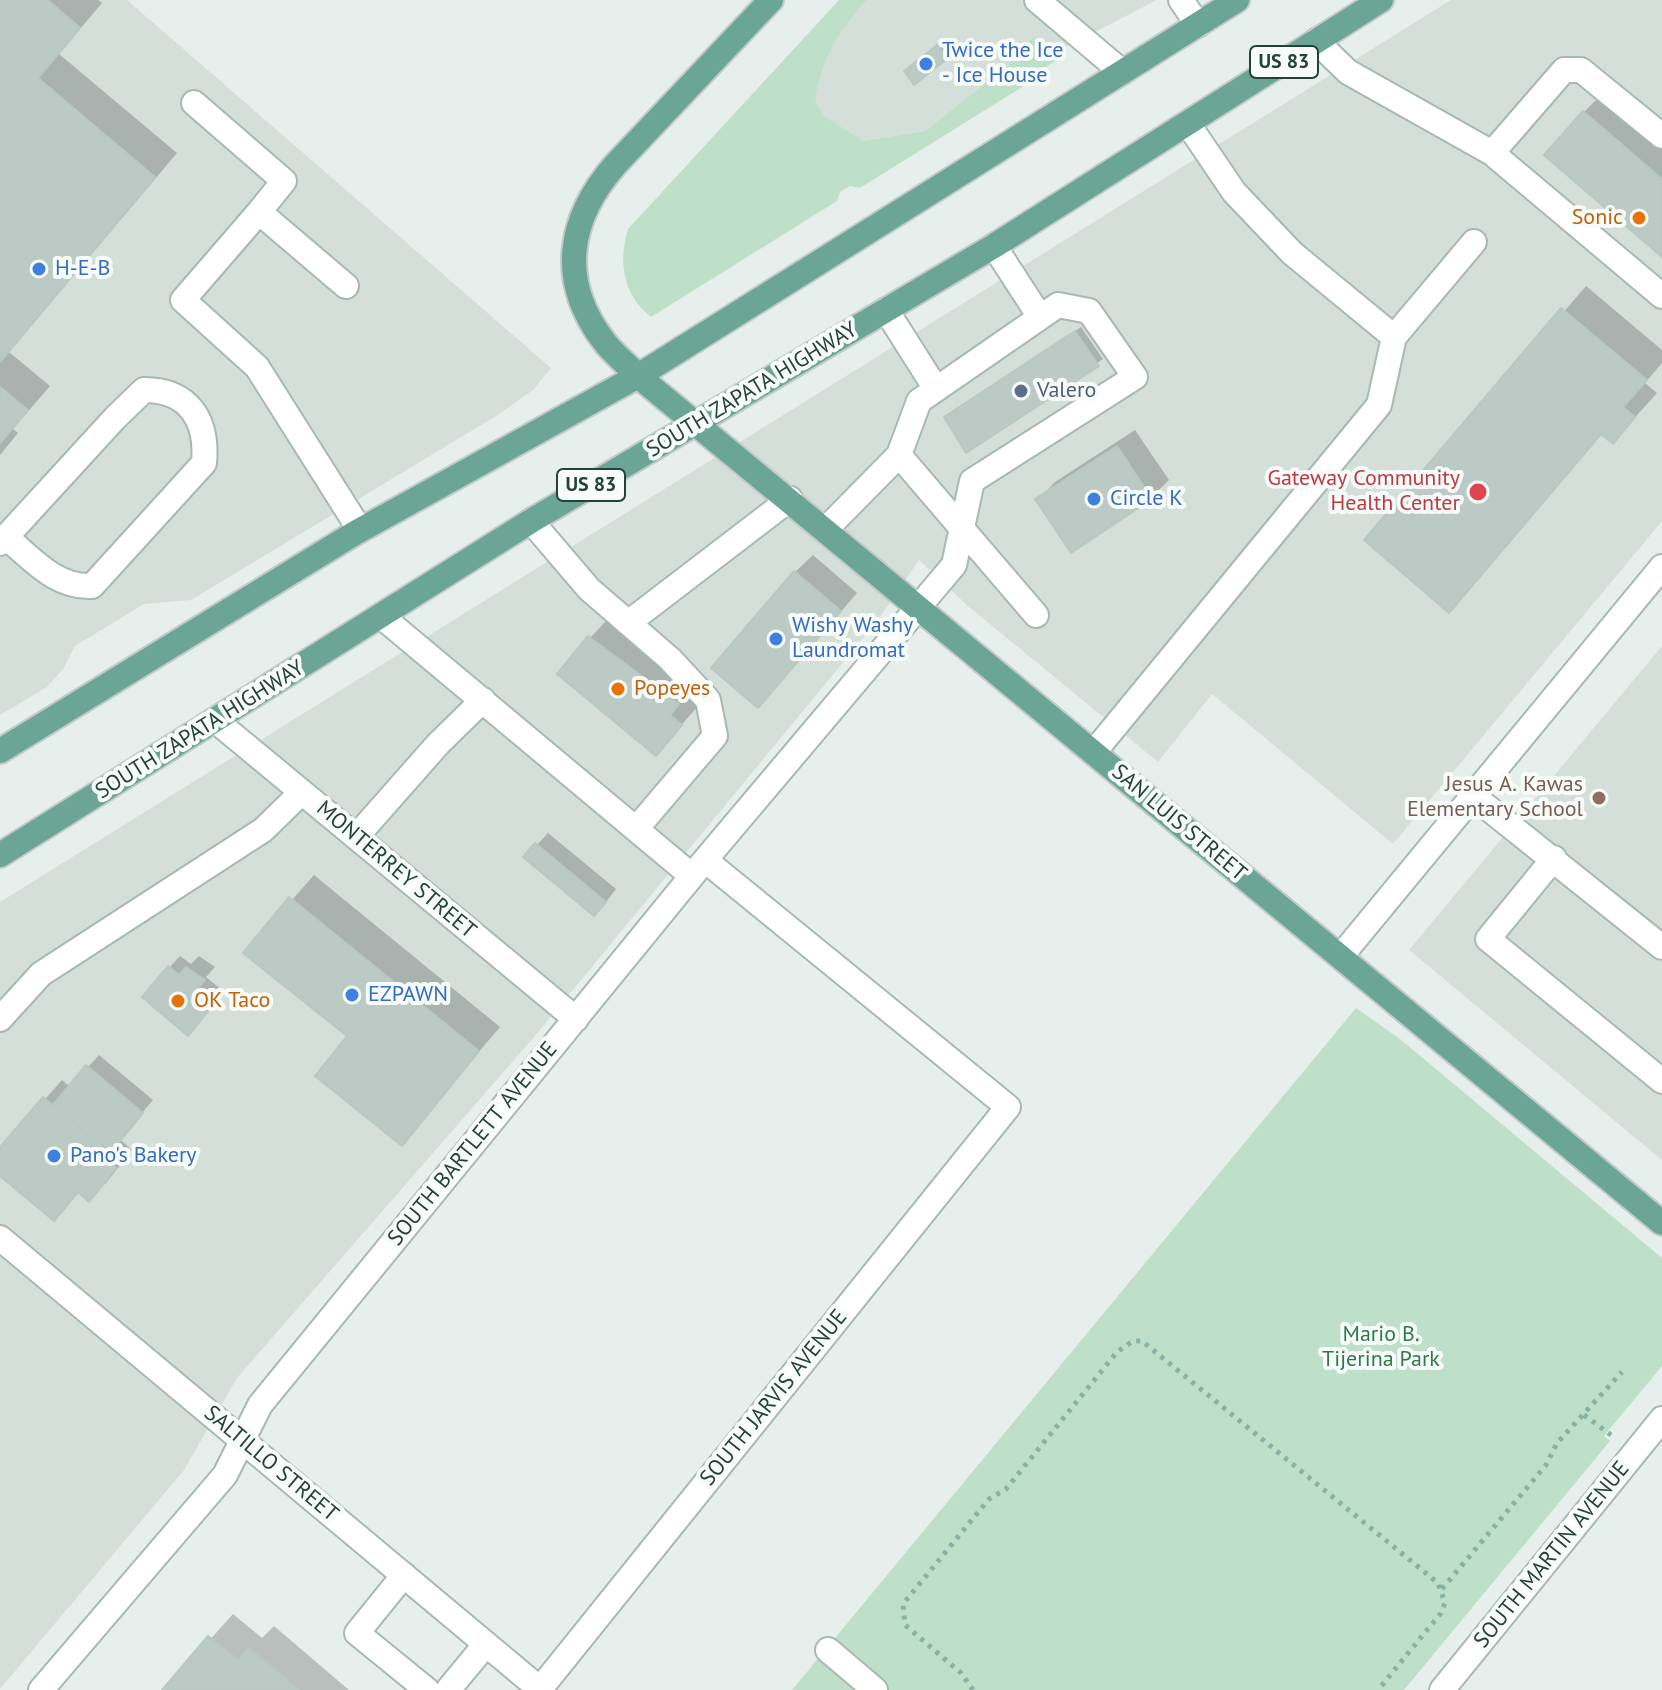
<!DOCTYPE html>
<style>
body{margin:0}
canvas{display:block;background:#e6efeb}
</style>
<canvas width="1662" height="1690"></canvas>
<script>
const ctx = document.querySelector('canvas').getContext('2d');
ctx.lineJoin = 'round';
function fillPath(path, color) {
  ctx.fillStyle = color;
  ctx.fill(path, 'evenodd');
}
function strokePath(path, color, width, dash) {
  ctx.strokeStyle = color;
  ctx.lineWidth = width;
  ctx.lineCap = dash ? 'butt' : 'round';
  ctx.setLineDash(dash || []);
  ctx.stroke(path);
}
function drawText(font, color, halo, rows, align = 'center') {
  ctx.font = font + ' "PT Sans",sans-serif';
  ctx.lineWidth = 8;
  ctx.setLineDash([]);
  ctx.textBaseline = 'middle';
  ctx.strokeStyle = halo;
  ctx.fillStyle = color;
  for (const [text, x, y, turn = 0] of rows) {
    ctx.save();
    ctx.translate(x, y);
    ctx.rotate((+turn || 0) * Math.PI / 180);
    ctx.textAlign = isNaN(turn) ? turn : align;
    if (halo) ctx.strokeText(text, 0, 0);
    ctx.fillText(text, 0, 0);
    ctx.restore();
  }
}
fillPath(new Path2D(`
 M0,0H127L551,368L533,390L496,416L191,600L144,604L75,646L63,669L47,687L0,715Z
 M867,0H1157L1058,51L1034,37L1019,56L925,131L863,141L840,130L824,116L814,101L821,64L845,24Z
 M1451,0H1662V521L1393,844L1212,694L1158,762L968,606L919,560L878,620L534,1037L237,1378L184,1470L0,1689V902Z
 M1662,646V1160L1409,950Z`), '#d4dfda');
fillPath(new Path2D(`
 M839,0H867C837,33 822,57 815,101L824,116L863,141L925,131L1019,56L1034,36L1058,51L1059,59L1037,72L1027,84L860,188L850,186L840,192L837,201L651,317C623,295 618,262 628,229Z
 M1356,1008L1400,1039L1662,1258V1366L1604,1436L1610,1441L1404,1690H792Z`), '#bfe0c8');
fillPath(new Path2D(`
 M0,0H98L102,3L59,54L177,153L9,352L50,386L13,429L18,433L0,455Z
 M943,41L952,51L915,82L911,66Z
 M1602,94L1662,147V254L1584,112Z
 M1586,286L1662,350V363L1645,383L1657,393L1613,442L1603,433L1449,610L1367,540Z
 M1081,327L1103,359L966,450L946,417Z
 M1135,430L1169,480L1151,498L1038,500L1055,482Z
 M813,555L857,593L775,688L795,572Z
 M607,620L695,686L686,696L698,706L656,754L590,638Z
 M548,833L616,889L606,902L526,857Z
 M314,875L500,1027L401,1143L350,1036L246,952Z
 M180,956L191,964L199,956L215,967L206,977L224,992L199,1021L169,968Z
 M99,1055L153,1100L123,1135H126L121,1140L132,1150L107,1182L89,1199L80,1191L54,1218L0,1173V1150L62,1080L70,1087Z
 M233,1614L262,1638L274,1626L349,1690H165Z`), '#0003');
const building = new Path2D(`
 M0,0H48L80,28L38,78L155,177L0,362Z
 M937,45L948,58L914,85L904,71Z
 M1583,111L1662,179V257L1544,155Z
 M1561,308L1647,380L1623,407L1635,417L1613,444L1601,434L1449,613L1364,540Z
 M1075,331L1099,366L966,453L944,417Z
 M0,387L28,410L0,443Z
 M1117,446L1152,499L1071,553L1035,499Z
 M794,571L841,611L758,708L711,668Z
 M588,636L679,704L670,715L682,725L656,756L557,674Z
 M535,843L606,902L594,916L523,857Z
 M289,897L479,1051L402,1146L315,1076L347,1036L243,953Z
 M168,966L179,975L186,967L205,980L196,990L214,1004L188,1036L142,997Z
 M86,1065L143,1113L110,1153L53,1105Z
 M43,1097L110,1153L105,1159L116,1168L89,1202L78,1192L54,1221L0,1176V1147Z
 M208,1636L238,1660L249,1648L299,1690H162Z`);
fillPath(building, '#bbcac4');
strokePath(building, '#b8c9c2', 2);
const minor = new Path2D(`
 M1037,0L1122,72
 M1181,0L1198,25
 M1316,41L1348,72L1492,153L1662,296
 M194,103L284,181L259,212
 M1188,124L1234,192L1292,253L1394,337
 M1492,153L1564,70H1581L1662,136
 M994,246L1040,317
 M346,286L259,212L183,300L257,367L360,530
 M886,310L936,389
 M531,521L589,589L670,659L708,700L715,736L636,829
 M826,529L899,455L1036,615
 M0,543L6,537L115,418L144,390C189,390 208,420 204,463L92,586C56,588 32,559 6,537
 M381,616L692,876
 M628,623L790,499
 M216,721L576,1019
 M1094,752L1379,405L1394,337L1474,242
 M1473,796L1662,947
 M356,837L438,744L483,700
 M1554,858L1488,939L1662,1081
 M1341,956L1662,567
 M0,1019L41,974L263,830L302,792
 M0,1238L541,1690
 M404,1575L357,1633L427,1690
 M828,1650L875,1690
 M540,1689L1008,1107L705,860
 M41,1690L225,1475L260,1405L705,860L954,565L972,481L1135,377L1089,311L1058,305L919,401L899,455
 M448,1690L486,1644
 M1442,1690L1662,1419`);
const major = new Path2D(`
 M771,0L615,165C568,219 558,280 603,340C612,353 627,364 638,376L1662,1223
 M0,751L355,533L638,376L1237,0
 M0,855L531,521L994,246L1381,0`);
strokePath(minor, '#a8b8b2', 28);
strokePath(major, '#c2cac8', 28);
strokePath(new Path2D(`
 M1584,1415L1611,1435
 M1442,1589L1546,1465L1557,1443L1622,1372
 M973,1690L961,1673L905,1625L903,1604L989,1499L1006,1489L1117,1352L1133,1341H1142L1438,1583L1445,1603L1441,1613L1378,1690`), '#86b3a5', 5, [4, 6]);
strokePath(minor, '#fff', 24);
strokePath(major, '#6aa596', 24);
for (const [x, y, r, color] of [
 [926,64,8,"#3f7fe0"],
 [1639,218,8,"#e8710a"],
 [39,269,8,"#3f7fe0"],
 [1021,391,8,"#5c6f8a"],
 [1478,492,10,"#e0444e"],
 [1094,499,8,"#3f7fe0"],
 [776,639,8,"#3f7fe0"],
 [618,689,8,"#e8710a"],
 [1599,798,8,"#8d6e63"],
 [352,995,8,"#3f7fe0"],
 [178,1001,8,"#e8710a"],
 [54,1156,8,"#3f7fe0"]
]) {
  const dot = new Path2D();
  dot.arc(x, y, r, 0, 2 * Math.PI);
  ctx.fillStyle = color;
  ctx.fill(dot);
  strokePath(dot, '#f7fbf9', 3);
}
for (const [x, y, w] of [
 [1284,62,68],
 [591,485,68]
]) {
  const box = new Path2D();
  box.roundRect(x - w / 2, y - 16, w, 32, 6);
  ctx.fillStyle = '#f7fbf9';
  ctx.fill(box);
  strokePath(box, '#24423a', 2);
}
drawText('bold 20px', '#24423a', null, [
 ["US 83",1284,62],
 ["US 83",591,485]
]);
drawText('22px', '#366cbe', '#f7fbf9', [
 ["Twice the Ice",942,51],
 ["- Ice House",942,76],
 ["H-E-B",55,269],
 ["Circle K",1110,499],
 ["Wishy Washy",792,626],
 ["Laundromat",792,651],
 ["EZPAWN",368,995],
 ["Pano's Bakery",70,1156]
], 'left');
drawText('22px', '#c56008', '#f7fbf9', [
 ["Sonic",1623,218,"right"],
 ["Popeyes",634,689],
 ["OK Taco",194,1001]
], 'left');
drawText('22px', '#24423a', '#f7fbf9', [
 ["SOUTH ZAPATA HIGHWAY",752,390,-31],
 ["SOUTH ZAPATA HIGHWAY",200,730,-32],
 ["SAN LUIS STREET",1179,823,40],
 ["MONTERREY STREET",396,870,40],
 ["SOUTH BARTLETT AVENUE",473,1144,-51],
 ["SOUTH JARVIS AVENUE",774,1398,-51],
 ["SALTILLO STREET",271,1464,40],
 ["SOUTH MARTIN AVENUE",1552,1555,-51]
]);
drawText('22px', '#4e5e75', '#f7fbf9', [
 ["Valero",1037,391]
], 'left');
drawText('22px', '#be3a42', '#f7fbf9', [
 ["Gateway Community",1460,479],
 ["Health Center",1460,504]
], 'right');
drawText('22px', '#785e54', '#f7fbf9', [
 ["Jesus A. Kawas",1583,785],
 ["Elementary School",1583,810]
], 'right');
drawText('22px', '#2d7a4b', '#f7fbf9', [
 ["Mario B.",1381,1335],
 ["Tijerina Park",1381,1360]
]);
</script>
